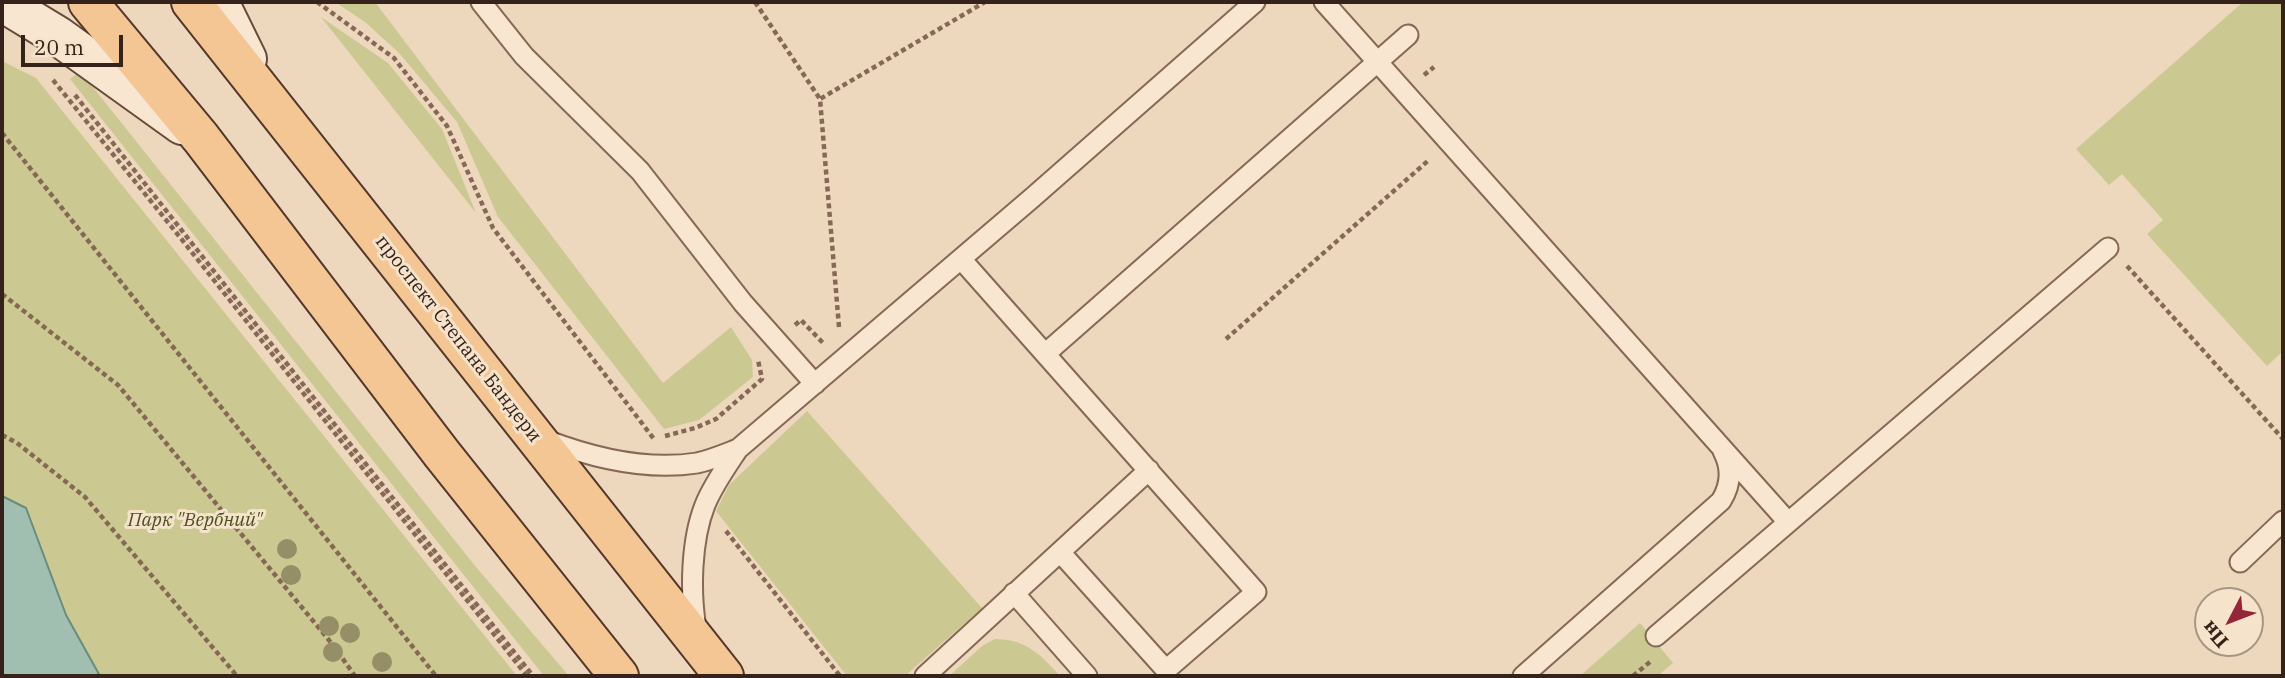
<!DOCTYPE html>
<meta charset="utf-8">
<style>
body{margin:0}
#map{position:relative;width:2285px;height:678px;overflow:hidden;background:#eed8bd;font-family:"IBM Plex Serif",serif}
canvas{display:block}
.frame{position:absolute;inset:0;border:4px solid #35231b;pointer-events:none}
.north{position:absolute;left:2194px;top:587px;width:70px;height:70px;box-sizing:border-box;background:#f5e3cc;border:2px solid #a89685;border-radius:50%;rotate:228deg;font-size:19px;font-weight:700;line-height:28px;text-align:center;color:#35231b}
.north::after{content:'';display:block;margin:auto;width:24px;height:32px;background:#952638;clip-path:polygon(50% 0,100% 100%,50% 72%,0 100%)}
.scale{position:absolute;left:21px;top:35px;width:102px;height:32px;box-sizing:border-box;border:4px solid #35231b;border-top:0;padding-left:9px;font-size:21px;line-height:24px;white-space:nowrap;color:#35231b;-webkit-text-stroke:5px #f5e3cc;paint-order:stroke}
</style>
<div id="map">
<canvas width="2285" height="678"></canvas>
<div class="frame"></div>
<div class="north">Пн</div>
<div class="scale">20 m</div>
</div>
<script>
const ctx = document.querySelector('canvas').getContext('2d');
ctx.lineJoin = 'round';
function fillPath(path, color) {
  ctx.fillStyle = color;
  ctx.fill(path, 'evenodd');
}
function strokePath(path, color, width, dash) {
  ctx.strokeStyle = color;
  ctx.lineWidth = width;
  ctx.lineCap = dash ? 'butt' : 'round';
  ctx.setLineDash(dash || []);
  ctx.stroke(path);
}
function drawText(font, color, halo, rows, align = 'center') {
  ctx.font = font + ' "IBM Plex Serif",serif';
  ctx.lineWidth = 6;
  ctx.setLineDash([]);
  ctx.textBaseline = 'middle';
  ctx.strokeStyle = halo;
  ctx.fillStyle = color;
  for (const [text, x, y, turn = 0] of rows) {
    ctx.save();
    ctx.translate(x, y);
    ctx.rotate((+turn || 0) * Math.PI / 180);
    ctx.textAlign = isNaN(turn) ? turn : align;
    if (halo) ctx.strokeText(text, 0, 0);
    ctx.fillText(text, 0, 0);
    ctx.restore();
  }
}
fillPath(new Path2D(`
 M335,2H375L663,383L731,327L752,360L753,377L699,420L664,429L498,217L457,122L399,53L365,22Z
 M2243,2H2283V351L2267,366L2147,234L2163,220L2122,174L2109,185L2076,149Z
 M321,17L388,63L442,129L476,213Z
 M2,61L36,78L517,676H100L66,615L26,508L2,496Z
 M80,71L476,567L569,676H544L70,79Z
 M807,411L982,608L905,676H847L716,511L729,485Z
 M1640,623L1673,663L1658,676H1580Z
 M995,639C1026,639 1041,655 1060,676H949L982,646Z`), '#cbc991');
const water = new Path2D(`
 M2,496L26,508L66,615L100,676H2Z`);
fillPath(water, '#a1bfb1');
strokePath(water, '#688c7e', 2);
const lane = new Path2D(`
 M481,2L524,56L640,171L743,303L815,384
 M1324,2L1788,522
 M961,259L1256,592L1166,670
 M1045,354L1408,35
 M546,440C593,458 646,471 697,463C711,460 725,454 738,449
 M1060,552L1166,670L1167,676
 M2240,562L2283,521
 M1014,593L1087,676
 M696,628C690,592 691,540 705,505C713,485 726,467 738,449L1032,198L1255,2
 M1656,636L2108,248
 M925,676L1149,470
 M1523,676L1721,501C1731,485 1732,468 1723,451`);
const secondary = new Path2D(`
 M2,2L58,36L182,125
 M219,2L247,59`);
const primary = new Path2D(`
 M88,2L201,138L442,454L619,676
 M191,2L724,676`);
strokePath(lane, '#856856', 23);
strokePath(secondary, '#67493a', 42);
strokePath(primary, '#53372b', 42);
strokePath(new Path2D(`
 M317,2L394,58L447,126L493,228L654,439
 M755,2L820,99
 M1424,75L1434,67
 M53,80L179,236L527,676
 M75,95L533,676
 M2,133L436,676
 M2127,266L2283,439
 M2,294L118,385L333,645L355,676
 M795,325L801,320L823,343
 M839,327L820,99L985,2
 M1226,339L1430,159
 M2,435L17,443L85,497L237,676
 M665,436L695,428L716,419L762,379L758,360
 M726,531L840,676
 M1633,676L1651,661`), '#856856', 4.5, [5, 3.5]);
strokePath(lane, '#f9e6d0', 19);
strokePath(secondary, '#f9e6d0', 38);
strokePath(primary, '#f3c693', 38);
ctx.fillStyle = '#958e67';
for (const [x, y] of [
 [287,549],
 [291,575],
 [329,626],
 [350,633],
 [333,652],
 [382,662]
]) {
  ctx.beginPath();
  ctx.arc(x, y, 10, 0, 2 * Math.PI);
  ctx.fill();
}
drawText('19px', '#35231b', '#f5e3cc', [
 ["проспект Степана Бандери",458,339,52]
]);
drawText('italic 19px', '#4d5121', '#f5e3cc', [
 ["Парк \"Вербний\"",195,521]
]);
</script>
